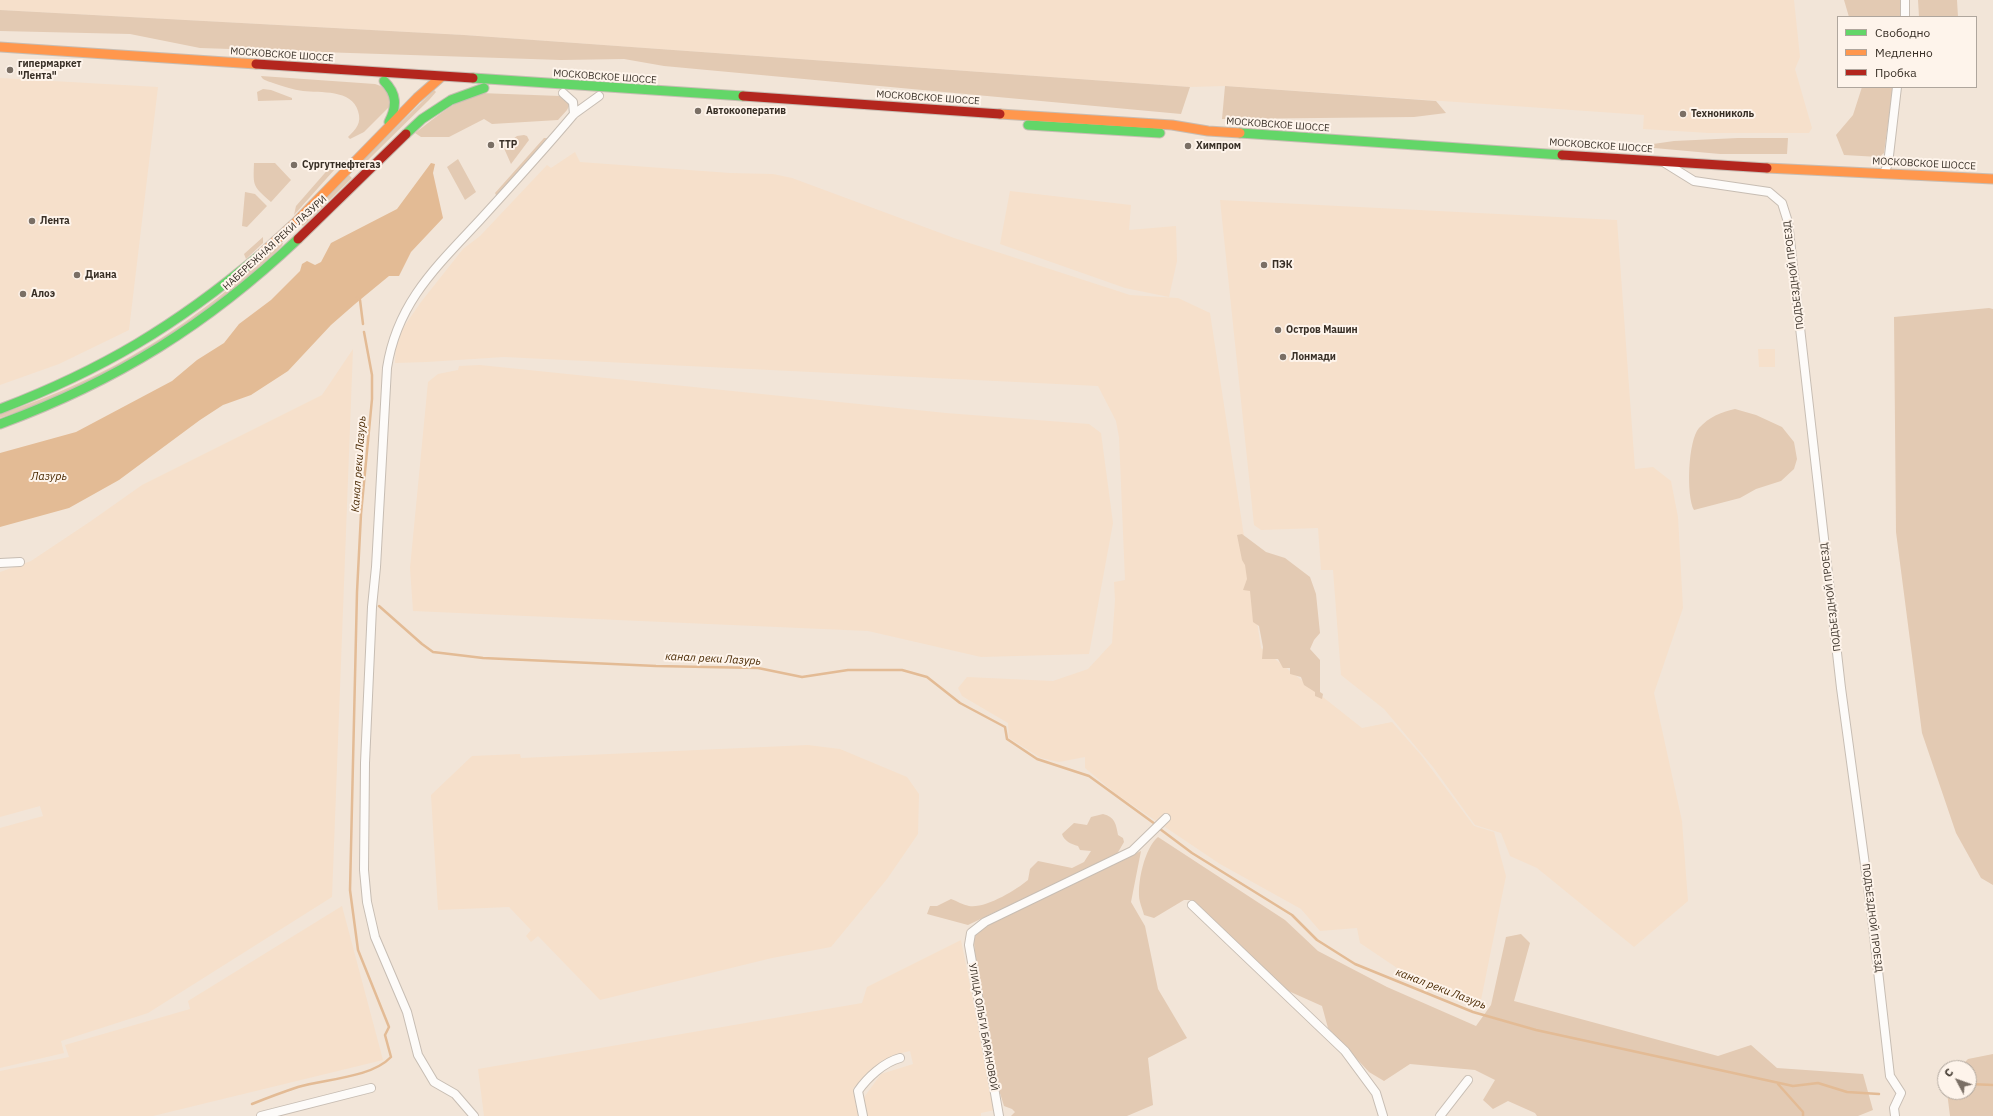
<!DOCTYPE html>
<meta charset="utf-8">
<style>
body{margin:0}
#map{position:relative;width:1993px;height:1116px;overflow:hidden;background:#f2e5d8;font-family:"IBM Plex Sans",sans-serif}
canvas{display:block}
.legend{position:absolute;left:1837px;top:16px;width:140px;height:72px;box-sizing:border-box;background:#fef4eb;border:1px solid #afa69d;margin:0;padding:5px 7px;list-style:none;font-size:12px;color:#393027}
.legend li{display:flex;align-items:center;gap:8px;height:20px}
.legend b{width:20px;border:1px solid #afa69d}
.north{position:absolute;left:1937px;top:1060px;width:40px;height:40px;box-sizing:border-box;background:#fef4eb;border:1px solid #afa69d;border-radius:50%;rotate:311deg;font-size:11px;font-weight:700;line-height:16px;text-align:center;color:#393027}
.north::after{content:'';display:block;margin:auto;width:14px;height:18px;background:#7a6f65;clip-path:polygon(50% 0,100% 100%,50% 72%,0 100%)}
</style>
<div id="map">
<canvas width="1993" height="1116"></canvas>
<ul class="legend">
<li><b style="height:5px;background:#63d668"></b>Свободно</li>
<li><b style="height:5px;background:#ff974d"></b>Медленно</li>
<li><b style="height:5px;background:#b3261e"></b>Пробка</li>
</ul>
<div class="north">С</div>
</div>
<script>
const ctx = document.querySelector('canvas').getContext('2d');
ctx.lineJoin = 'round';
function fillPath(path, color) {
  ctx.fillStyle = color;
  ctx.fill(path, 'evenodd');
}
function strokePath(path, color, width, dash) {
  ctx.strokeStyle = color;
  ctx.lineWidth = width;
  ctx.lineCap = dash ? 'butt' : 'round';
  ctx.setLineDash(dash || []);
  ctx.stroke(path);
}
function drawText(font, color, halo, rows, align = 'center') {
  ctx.font = font + ' "IBM Plex Sans",sans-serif';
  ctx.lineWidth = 4;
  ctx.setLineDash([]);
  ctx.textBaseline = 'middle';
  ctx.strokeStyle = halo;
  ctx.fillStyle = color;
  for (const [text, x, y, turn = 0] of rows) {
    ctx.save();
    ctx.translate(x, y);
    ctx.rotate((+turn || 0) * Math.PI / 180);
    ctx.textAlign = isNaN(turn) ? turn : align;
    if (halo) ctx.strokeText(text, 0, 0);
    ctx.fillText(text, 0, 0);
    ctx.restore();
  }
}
fillPath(new Path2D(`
 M0,0H1794L1800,57L1795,69L1812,128L1809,133H1709L1643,129L1644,115L1225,86L1190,87L464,35L0,10Z
 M0,78L158,87L129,330L59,364L0,385Z
 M575,152L580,162L730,173L773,174L792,178L954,238L1130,295L1178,298L1210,313L1261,648L1362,728L1392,722L1421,755L1474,826L1494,832L1506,876L1480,1005L1441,991L1400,970L1360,943L1357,928L1320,931L1301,909L1220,864L1116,794L1085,768V757L1059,762L1041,758L1009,738L1008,723L962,696L958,688L967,677L1053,681L1088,669L1112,643L1115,600L1114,582L1125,580L1119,437L1116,421L1098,386L504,357L427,362L395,363L396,338L421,302L463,249L480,236L547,165L551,168Z
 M1010,191L1131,205L1129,230L1176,226L1177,261L1169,297L1125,288L1000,244Z
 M1220,200L1617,220L1635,469L1653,467L1671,481L1678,517L1683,608L1654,693L1682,821L1688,901L1634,947L1537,868L1510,856L1501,833L1475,825L1433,767L1384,709L1341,675L1333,570H1321L1318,528L1261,530L1254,525Z
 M353,349L332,897L148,1013L61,1041L64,1053L0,1068V828L43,816L40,806L0,817V572L31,561L91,521L142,485L322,395Z
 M1758,349H1775V367H1759Z
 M480,365L946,413L1089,424L1101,433L1113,523L1089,654L981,657L868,631L413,611L410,568L428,382L438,374L458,370L459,366Z
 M808,745L840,749L907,777L919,794L918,834L887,879L831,947L772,958L600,1000L538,936L531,942L526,936L531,930L509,907L438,910L431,795L472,756L520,754L521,758Z
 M342,906L383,1060L153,1116H0V1071L69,1057L65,1045L190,1009L188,1001Z
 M961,940L995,1110L981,1113V1116H866L862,1100L881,1074L913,1064L910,1051L893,1055L853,1088L858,1116H484L478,1069L862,1003L872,1016L862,1003L867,987Z`), '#f6e0cb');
fillPath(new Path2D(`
 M1844,0H1902L1903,17H1849Z
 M1918,0H1957L1958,17H1919Z
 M0,10L464,35L1190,87L1181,114L664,66L624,59L561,60L200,48L130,34L0,31Z
 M261,76L375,84C388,88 389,94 390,106L364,132L350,139L348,137C356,129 362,123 358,111C352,89 320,93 303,91C293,90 283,86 273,83C268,81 262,80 261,76Z
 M1225,86L1436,101L1446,113L1414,117L1222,119Z
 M1862,87H1893L1884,153L1879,157L1844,155L1836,135L1853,115Z
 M263,89L271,90L292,98V100L258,101L257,92Z
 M434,90L436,92L429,100L366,162H364L363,160Z
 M480,93L560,96L568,100L570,104L567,110L558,120L492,124L484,119L449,137H421L415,133C436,117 455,100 480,93Z
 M524,135L527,136L529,140L511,164L503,146L517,136Z
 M544,138H547V141L499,196L496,195L495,193Z
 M1738,138H1788L1787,154H1720L1643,147L1646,145L1674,141Z
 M458,159L476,192L465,200L447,167Z
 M254,163H275L291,180L271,202C253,186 253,187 254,163Z
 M331,166L335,169L294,215L296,206Z
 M349,175L352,178L303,226L301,225V223Z
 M245,192L255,194L267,206L247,227L242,226Z
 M263,237V243L246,259L244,254Z
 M280,243H283L282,246C257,270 230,294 202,315C141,359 72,394 0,418V414C110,378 197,323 280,243Z
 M1989,308L1993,309V885L1981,878L1956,833L1922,733L1896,532L1894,317Z
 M1735,409L1756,415L1782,427L1794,442L1797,459L1794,469L1781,481L1756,489L1740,498L1694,510C1686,496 1688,440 1699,428C1709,417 1721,412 1735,409Z
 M1242,534L1266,552L1285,558L1310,577L1316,594L1320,633L1314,640L1310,649L1320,660V692L1323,694L1322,699L1315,696V692L1304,685L1301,677L1290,674V668H1283L1278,659H1262L1263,647L1259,626L1253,622L1250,591L1243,590L1247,579L1245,565L1242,560L1237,535Z
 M1103,814C1115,817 1116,824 1118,835L1123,838L1124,842L1117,854L968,925L927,914L930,906H937L951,899C957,901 963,905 969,906C985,909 1016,890 1028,880L1030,869L1038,861L1072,868L1084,862L1091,851L1080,850L1078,846C1071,844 1064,841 1062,834L1074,823L1087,825L1091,817Z
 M1158,837L1285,920L1318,951L1387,987L1476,1026L1491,1005L1506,937L1521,934L1530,943L1514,1001L1718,1056L1751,1045L1777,1068L1863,1074L1873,1110L1858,1116H1537L1535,1113L1508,1101L1493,1109L1483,1100L1495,1080L1475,1070L1410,1064L1384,1081L1369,1072L1328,1028L1322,1006L1284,989L1190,900H1184L1154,918L1144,915C1143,911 1141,906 1140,902C1136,885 1145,847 1158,837Z
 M1141,851L1131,902L1145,926L1158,989L1187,1038L1148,1058L1153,1105L1127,1116H1011L1015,1112L1012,1109L1004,1106L996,1080L975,961L974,940L976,934L982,926Z
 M1993,1054V1116H1950L1947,1092H1969V1068H1959L1968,1059Z`), '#e3cab3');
fillPath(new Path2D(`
 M431,163L435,164L433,173L443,218L411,252L399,276H389L355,304L331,325L288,371L251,395L223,405L200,420L119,480L69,508L0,527V453L76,432L172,381L197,360L224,343L239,324L271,300L300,271L302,264L307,261L315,265L321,262L331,243L397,209Z`), '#e3bb95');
strokePath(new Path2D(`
 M357,298L360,300L363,324
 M379,606L422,644L433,652L483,658L656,666L758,668L802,677L848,670H902L927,677L960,703L1005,727L1007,739L1037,759L1089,776L1155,824
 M1160,829L1192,853L1292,915L1317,940L1355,964L1473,1012L1536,1030L1793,1086L1818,1083L1847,1092L1879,1094
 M1778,1084L1803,1112V1116
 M1969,1084L1993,1085
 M252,1104C267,1098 283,1092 298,1087C325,1079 371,1078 391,1057L385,1035L389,1027L358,950L350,890L357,592L361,514L372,399V375L364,332`), '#e3bb95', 2.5);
const street = new Path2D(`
 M1905,0V17
 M563,93L573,102L574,114
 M1665,163L1694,181L1769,192L1782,203L1788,222L1841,688L1871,909L1890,1076L1901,1093L1894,1108L1895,1116
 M1884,173L1888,164L1897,87
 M0,563L20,562
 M1192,905L1345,1051L1376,1093L1383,1116
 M261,1116L371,1088
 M474,1116L455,1094L434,1082L418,1055L407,1012L375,937L367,902L364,870L365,763L372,607L376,567L387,368C397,303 436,267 479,221C511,186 543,151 574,114L599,96
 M863,1116L858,1091C867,1078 884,1062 900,1058
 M999,1116L969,945L971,933L985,922L1132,851L1166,818
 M1440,1116L1468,1080`);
const fast = new Path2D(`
 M473,78L743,96
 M384,81C397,94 397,106 389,122
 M1028,125L1160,133
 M1240,133L1562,155
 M406,134L422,119L451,100L484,88
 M0,409C102,370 177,325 260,255
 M0,424C117,381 208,324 298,239`);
const slow = new Path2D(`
 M0,47L256,64
 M1000,114L1172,125L1208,131L1240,133
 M1767,168L1993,179
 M260,255L296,222L417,98L441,77`);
const jam = new Path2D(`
 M256,64L473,78
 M743,96L1000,114
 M1562,155L1767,168
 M298,239L406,134`);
strokePath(street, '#c7bdb3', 10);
strokePath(fast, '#c7bdb3', 11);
strokePath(slow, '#c7bdb3', 11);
strokePath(jam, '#c7bdb3', 11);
strokePath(street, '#fdfbf9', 8);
strokePath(fast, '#63d668', 9);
strokePath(slow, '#ff974d', 9);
strokePath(jam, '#b3261e', 9);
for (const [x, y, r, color] of [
 [10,70,4,"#7a6f65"],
 [698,111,4,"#7a6f65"],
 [1683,114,4,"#7a6f65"],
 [491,145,4,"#7a6f65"],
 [1188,146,4,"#7a6f65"],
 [294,165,4,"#7a6f65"],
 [32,221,4,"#7a6f65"],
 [1264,265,4,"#7a6f65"],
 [77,275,4,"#7a6f65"],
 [23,294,4,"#7a6f65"],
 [1278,330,4,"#7a6f65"],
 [1283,357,4,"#7a6f65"]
]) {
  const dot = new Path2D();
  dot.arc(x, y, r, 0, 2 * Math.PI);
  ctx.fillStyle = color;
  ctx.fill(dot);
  strokePath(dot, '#fef4eb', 1.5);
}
drawText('10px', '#393027', '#fef4eb', [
 ["МОСКОВСКОЕ ШОССЕ",282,55,4],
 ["МОСКОВСКОЕ ШОССЕ",605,77,4],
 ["МОСКОВСКОЕ ШОССЕ",928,98,4],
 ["МОСКОВСКОЕ ШОССЕ",1278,125,4],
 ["МОСКОВСКОЕ ШОССЕ",1601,146,4],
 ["МОСКОВСКОЕ ШОССЕ",1924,164,3],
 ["НАБЕРЕЖНАЯ РЕКИ ЛАЗУРИ",275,243,-42],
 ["ПОДЪЕЗДНОЙ ПРОЕЗД",1794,275,-97],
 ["ПОДЪЕЗДНОЙ ПРОЕЗД",1831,597,-97],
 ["ПОДЪЕЗДНОЙ ПРОЕЗД",1872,918,83],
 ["УЛИЦА ОЛЬГИ БАРАНОВОЙ",983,1027,80]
]);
drawText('bold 10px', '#393027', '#fef4eb', [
 ["гипермаркет",18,64],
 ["\"Лента\"",18,76],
 ["Автокооператив",706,111],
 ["Технониколь",1691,114],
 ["ТТР",499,145],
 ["Химпром",1196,146],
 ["Сургутнефтегаз",302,165],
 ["Лента",40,221],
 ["ПЭК",1272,265],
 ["Диана",85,275],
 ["Алоэ",31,294],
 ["Остров Машин",1286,330],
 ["Лонмади",1291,357]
], 'left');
drawText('italic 11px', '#492800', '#fef4eb', [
 ["Канал реки Лазурь",359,464,-86],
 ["Лазурь",49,477],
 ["канал реки Лазурь",713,659,3],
 ["канал реки Лазурь",1441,989,21]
]);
</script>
